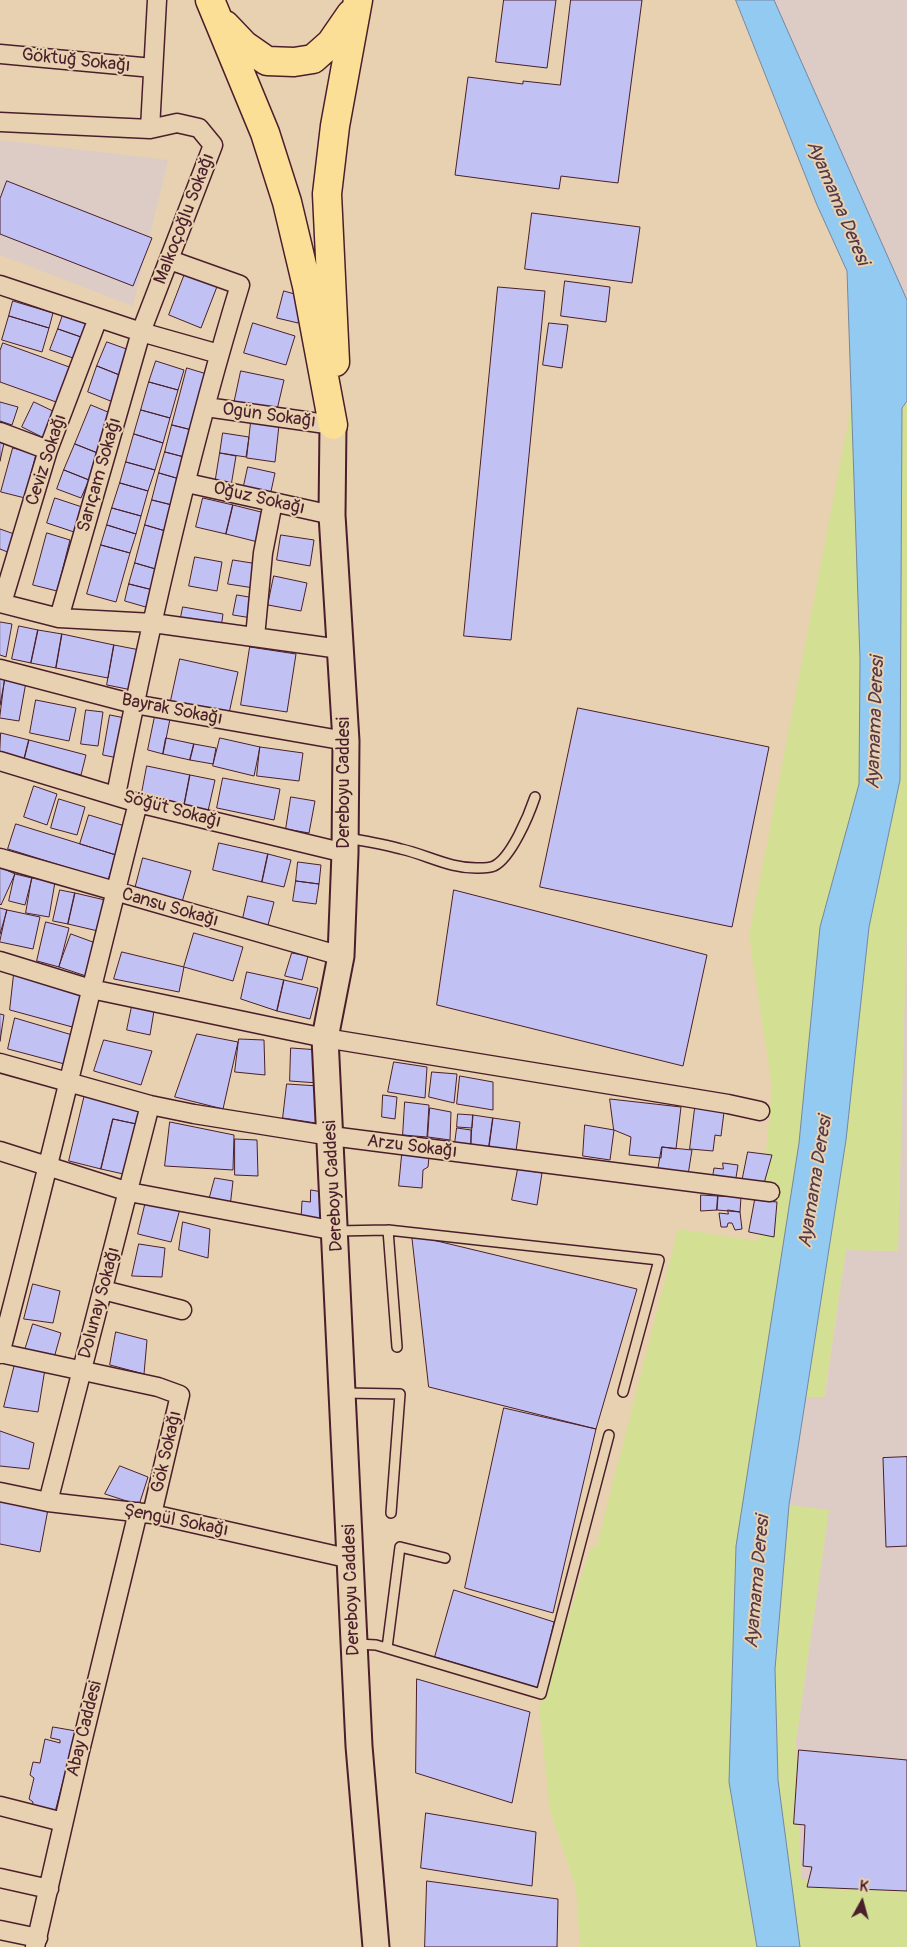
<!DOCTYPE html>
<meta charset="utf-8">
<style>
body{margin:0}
#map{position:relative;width:907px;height:1947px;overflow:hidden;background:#e8d1b1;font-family:Pangolin,sans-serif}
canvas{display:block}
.north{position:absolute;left:837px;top:1877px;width:50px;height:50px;-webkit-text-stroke:4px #e8d1b1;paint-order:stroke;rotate:7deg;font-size:14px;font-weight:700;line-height:20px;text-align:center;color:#4a1f2b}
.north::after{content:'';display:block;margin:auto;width:18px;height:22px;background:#4a1f2b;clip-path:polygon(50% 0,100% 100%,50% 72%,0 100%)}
</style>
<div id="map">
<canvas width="907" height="1947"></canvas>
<div class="north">K</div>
</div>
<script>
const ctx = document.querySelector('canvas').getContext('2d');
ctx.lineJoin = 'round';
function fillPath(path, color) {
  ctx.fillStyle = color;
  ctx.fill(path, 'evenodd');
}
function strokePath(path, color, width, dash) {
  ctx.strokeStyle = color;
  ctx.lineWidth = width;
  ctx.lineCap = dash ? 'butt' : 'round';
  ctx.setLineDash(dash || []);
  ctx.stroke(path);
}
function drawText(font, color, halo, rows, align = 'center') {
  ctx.font = font + ' Pangolin,sans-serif';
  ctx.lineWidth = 4;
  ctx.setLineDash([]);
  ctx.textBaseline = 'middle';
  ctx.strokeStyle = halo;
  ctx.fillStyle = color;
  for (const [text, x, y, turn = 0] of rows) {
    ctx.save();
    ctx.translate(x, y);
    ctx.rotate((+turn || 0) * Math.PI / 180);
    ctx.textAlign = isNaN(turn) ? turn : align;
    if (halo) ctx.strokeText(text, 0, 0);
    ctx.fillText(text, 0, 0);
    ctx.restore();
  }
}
fillPath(new Path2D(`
 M774,0H907V300L867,211Z
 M0,140L168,160L133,306L0,255Z
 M907,906V1884L801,1880L796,1741L829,1511L789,1505L806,1397L825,1396L846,1250L898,1251Z`), '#ddccc5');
fillPath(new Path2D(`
 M907,401V906L898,1251L846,1250L824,1397H806L846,1140L869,927L900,780L902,408Z
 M852,402L860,659L859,784L820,927L799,1143L736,1546L729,1782L757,1947H580L576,1888L550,1810L539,1708L590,1550L597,1545L678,1229L758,1241L772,1086L749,936Z
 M789,1505L829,1510L796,1741L801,1880L907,1884V1947H800L778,1780L775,1669Z`), '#d3e093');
const water = new Path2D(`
 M736,0H774L907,300V401L902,408L900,780L869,927L846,1140L789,1505L775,1669L778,1780L800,1947H757L729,1782L736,1546L799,1143L820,927L859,784L860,659L847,271L817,205Z`);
fillPath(water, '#92caf1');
strokePath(water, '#7586a2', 1);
const building = new Path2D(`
 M504,0H556L547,68L496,62Z
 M571,0H642L618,183L561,176L559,189L455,175L468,77L523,84V81L560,85Z
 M7,181L152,238L133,286L0,234V199Z
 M532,213L640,227L632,283L525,269Z
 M186,271L218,284L201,328L169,315Z
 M565,281L610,287L606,322L561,316Z
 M498,287L545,291L511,640L464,636Z
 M284,291L305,297L298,323L277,318Z
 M13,301L53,313L49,328L9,316Z
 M64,312L87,320L81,337L58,329Z
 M9,316L49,328L42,352L2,340Z
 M253,323L295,336L286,365L244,353Z
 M549,323L568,325L562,368L543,365Z
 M58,329L81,337L73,358L50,350Z
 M107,342L132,351L122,376L97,366Z
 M3,343L72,368L59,403L0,382V351Z
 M156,361L184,370L178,390L149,382Z
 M97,366L122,376L113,402L88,392Z
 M187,368L210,375L196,431L172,425Z
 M241,371L284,380L276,414L234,404Z
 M149,382L178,390L170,418L141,410Z
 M0,402L18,407L12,425L0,421Z
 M34,402L57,413L44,438L22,427Z
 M91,405L115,415L100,454L75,444Z
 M141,410L170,418L163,443L134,434Z
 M251,422L279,425L275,462L247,458Z
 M172,425L196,431L188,458L165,452Z
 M223,433L249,437L246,457L220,453Z
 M134,434L163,443L155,470L126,462Z
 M0,442L4,443L0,461Z
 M75,444L100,454L89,480L64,470Z
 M13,448L36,454L25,498L1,492Z
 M165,452L188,458L183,480L159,473Z
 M220,453L236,456L231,486L215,484Z
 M126,462L155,470L148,491L120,483Z
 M248,467L275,473L270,496L243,490Z
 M64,470L89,480L81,498L57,489Z
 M159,473L183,480L176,506L152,500Z
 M120,483L148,491L141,516L112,508Z
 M55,498L82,507L74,532L47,523Z
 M203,498L233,505L226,534L196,527Z
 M152,500L176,506L169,532L145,525Z
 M233,505L265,513L258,542L226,534Z
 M112,508L141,516L136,534L107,525Z
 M107,525L136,534L130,553L101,545Z
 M145,525L169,532L159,570L135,563Z
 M0,529L17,535L10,553L0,549Z
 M47,533L70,540L57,591L33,585Z
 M281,535L314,540L310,566L277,560Z
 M101,545L130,553L116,602L87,594Z
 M195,557L222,562L217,591L189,586Z
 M233,560L258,564L254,588L228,584Z
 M135,563L159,570L153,590L129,584Z
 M274,576L307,583L301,611L268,605Z
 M129,584L153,590L149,608L125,601Z
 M237,595L255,598L252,618L233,615Z
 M183,607L223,614L221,628L180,622Z
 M0,622L12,624L6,657L0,655Z
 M19,626L38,630L31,663L12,659Z
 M38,630L62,634L56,668L31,663Z
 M62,634L114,645L108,678L56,668Z
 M114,645L140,650L132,690L107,685Z
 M250,647L296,654L287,712L241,705Z
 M180,659L238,672L228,718L170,705Z
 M0,677L5,678L0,705Z
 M5,678L26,682L19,721L0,718Z
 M36,700L76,708L69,741L30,733Z
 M578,708L769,747L732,927L540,887Z
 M86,710L103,712L98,746L81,744Z
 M110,715L125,718L118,758L103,755Z
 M155,716L170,719L163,754L148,750Z
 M1,733L29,740L24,760L0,754Z
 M166,738L194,744L190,760L163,754Z
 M220,738L260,747L254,776L213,766Z
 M29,740L86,755L81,775L24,760Z
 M194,744L216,748L213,764L190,760Z
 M260,747L303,753L299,781L257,776Z
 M147,766L190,775L184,806L141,798Z
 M190,775L215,780L208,811L184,806Z
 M223,778L280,789L274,820L217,808Z
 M34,786L57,794L47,825L24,817Z
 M291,797L315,801L309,833L286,829Z
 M59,799L85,807L77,835L51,828Z
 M89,815L125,826L116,855L80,844Z
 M16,824L116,855L108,880L8,849Z
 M219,843L268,854L262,882L213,870Z
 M268,854L291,860L284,887L262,882Z
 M143,858L191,871L182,902L135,889Z
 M298,862L321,865L319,884L296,881Z
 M0,867L15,874L1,905L0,904Z
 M15,874L32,878L25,905L9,901Z
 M32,878L55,882L49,917L26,913Z
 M296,881L319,884L316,904L293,901Z
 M60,890L75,893L68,924L53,921Z
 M454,890L707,955L683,1066L437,1005Z
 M75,893L105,900L98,931L68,924Z
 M248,896L274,902L267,929L242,923Z
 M0,908L7,910L0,934Z
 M7,910L40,917L33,949L0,942Z
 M46,922L69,928L59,967L37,961Z
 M194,933L243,947L233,981L184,967Z
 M71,934L101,945L89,977L59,967Z
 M122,952L184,967L179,992L114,979Z
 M292,953L308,956L302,980L285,976Z
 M247,972L284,980L277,1011L241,999Z
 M14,974L82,995L76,1028L10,1010Z
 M284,980L318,988L310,1019L277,1011Z
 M132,1006L154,1011L150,1035L127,1030Z
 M0,1014L4,1015L0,1041Z
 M15,1018L79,1037L72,1066L8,1049Z
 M197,1034L238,1042L223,1109L175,1097Z
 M239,1039L264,1040L265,1075L235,1072Z
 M104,1040L152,1051L141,1085L94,1071Z
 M291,1048L320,1050L318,1083L290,1081Z
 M394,1062L427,1067L425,1098L388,1092Z
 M432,1072L457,1074L454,1103L429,1097Z
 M460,1076L493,1082V1110L457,1104Z
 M287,1084L319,1086L316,1123L283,1118Z
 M85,1094L145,1108L141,1125L113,1119L101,1169L69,1161Z
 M383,1095L397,1097L395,1119L382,1117Z
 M610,1099L681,1107L676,1149L662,1147L661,1158L629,1155L631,1137L614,1130Z
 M405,1102L429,1105L427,1137L403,1135Z
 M430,1108L451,1112L450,1140L428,1137Z
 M695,1108L724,1112L721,1136L715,1135L713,1151L690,1149Z
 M458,1114L473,1115L472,1128L457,1127Z
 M473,1115L493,1118L489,1147L471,1145Z
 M493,1118L520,1122L516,1151L489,1147Z
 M113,1119L141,1125L128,1175L101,1169Z
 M170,1122L234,1135L233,1170L165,1166Z
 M585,1125L614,1130L610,1160L583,1156Z
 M457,1128L471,1130V1145L455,1143Z
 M235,1139L257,1140L258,1176L235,1175Z
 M662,1147L692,1150L688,1175L658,1170Z
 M748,1152L772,1155L763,1187L742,1182Z
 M402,1155L429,1157L428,1167L423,1170L422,1188L399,1186Z
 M723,1163L738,1165L735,1184L712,1180L714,1168L723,1169Z
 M518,1169L542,1173L537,1205L512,1200Z
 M215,1178L233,1181L230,1207L208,1204Z
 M311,1190L328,1193L327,1222L301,1219L302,1201L310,1202Z
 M701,1195L718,1196L717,1210L701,1211Z
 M718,1196L741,1197L740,1212L717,1210Z
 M755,1200L777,1202L774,1237L749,1232Z
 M146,1201L180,1209L171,1242L138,1234Z
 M728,1210L740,1212L742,1229L735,1230L732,1223H728L727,1227H721L719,1213L728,1214Z
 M183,1222L210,1229L208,1258L179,1250Z
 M412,1235L637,1289L596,1429L429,1387Z
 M139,1244L165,1248L162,1277L132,1276Z
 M33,1284L60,1291L53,1323L24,1319Z
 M33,1324L61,1333L54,1358L25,1350Z
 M116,1332L147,1340L144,1374L110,1365Z
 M15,1364L45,1369L38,1412L4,1407Z
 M504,1408L596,1429L553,1613L465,1588Z
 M0,1431L34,1443L29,1469L0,1466Z
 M907,1457V1546L886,1547L883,1458Z
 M120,1466L148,1477L139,1505L105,1494Z
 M0,1495L49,1504L40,1552L0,1544Z
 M454,1590L554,1622L539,1688L435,1657Z
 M417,1679L530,1712L512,1803L416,1773Z
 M53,1727L76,1731L54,1816L32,1809L33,1802L29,1799L34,1778L30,1775L33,1762L40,1763L45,1739L60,1743V1740L51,1738Z
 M799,1750L907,1760V1891L807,1887L812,1867L803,1866L805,1825L794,1824Z
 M426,1813L536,1832L532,1886L421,1868Z
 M427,1881L558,1899L557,1947H425Z`);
fillPath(building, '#c2c1f3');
strokePath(building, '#4a1f2b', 1);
const lane = new Path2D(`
 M348,838C365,841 383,844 401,849C428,855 450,869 479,868C483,868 490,868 494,866C511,858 529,815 535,797
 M388,1230L397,1347
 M336,1231L388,1230L659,1260L623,1392
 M344,1393L400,1394L391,1513
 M357,1644L376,1645L541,1694L609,1435
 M387,1648L400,1547L445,1558`);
const street = new Path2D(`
 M0,54L153,68
 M0,122L150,129L177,123L199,128L213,145L141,332L59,618
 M150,129L157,0
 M0,285L141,332L219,354
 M206,407L333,425
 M0,432L48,450
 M187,483L332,515
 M0,603L59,618L153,623L340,649
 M2,603L48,450L98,318
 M255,637L263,553L273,502
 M0,669L134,704L346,741
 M0,761L138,803L345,853
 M116,795C150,624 189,452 240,285L170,260
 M0,858L341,956
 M0,961L91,989L325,1038L728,1104L760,1111
 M0,1063L150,1105L194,1114L331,1136L770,1192
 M0,1151L129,1192L336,1231
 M103,1290L182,1310
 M0,1353L158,1387L180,1395L152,1514
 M0,1354C48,1171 91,987 138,803
 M0,1492L48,1502L152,1514L351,1559
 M48,1502L150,1105
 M0,1806L63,1822
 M0,1878L49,1889
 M0,1930L38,1938
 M35,1947L79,1755L138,1512`);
const secondary = new Path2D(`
 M333,425L332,515L346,741L345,853L341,956L325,1038L359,1746L376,1947`);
const primary = new Path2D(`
 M210,0L265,133L287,202L307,286L333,425
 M225,25L244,45L267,61L294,62L313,59L331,43L351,14
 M335,362L327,194L335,126L358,0`);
strokePath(lane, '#4a1f2b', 12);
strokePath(street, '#4a1f2b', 21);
strokePath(secondary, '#4a1f2b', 29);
strokePath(primary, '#4a1f2b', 31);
strokePath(lane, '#e8d1b1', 9);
strokePath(street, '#e8d1b1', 18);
strokePath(secondary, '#e8d1b1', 25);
strokePath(primary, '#fbdf96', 28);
drawText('18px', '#4a1f2b', '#e8d1b1', [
 ["Göktuğ Sokağı",76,61,6],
 ["Malkoçoğlu Sokağı",185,219,-69],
 ["Ogün Sokağı",269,416,8],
 ["Ceviz Sokağı",47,460,-72],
 ["Sarıçam Sokağı",100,475,-74],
 ["Oğuz Sokağı",259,499,13],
 ["Bayrak Sokağı",172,710,11],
 ["Dereboyu Caddesi",344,783,-90],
 ["Söğüt Sokağı",172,810,15],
 ["Cansu Sokağı",170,908,16],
 ["Arzu Sokağı",412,1147,7],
 ["Dereboyu Caddesi",334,1186,-93],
 ["Dolunay Sokağı",100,1303,-75],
 ["Gök Sokağı",167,1452,-77],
 ["Şengül Sokağı",176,1521,11],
 ["Dereboyu Caddesi",352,1590,-92],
 ["Abay Caddesi",85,1729,-76]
]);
drawText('italic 19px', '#553949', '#e8d1b1', [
 ["Ayamama Deresi",837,203,67],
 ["Ayamama Deresi",876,723,-88],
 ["Ayamama Deresi",816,1182,-81],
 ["Ayamama Deresi",758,1582,-85]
]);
</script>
